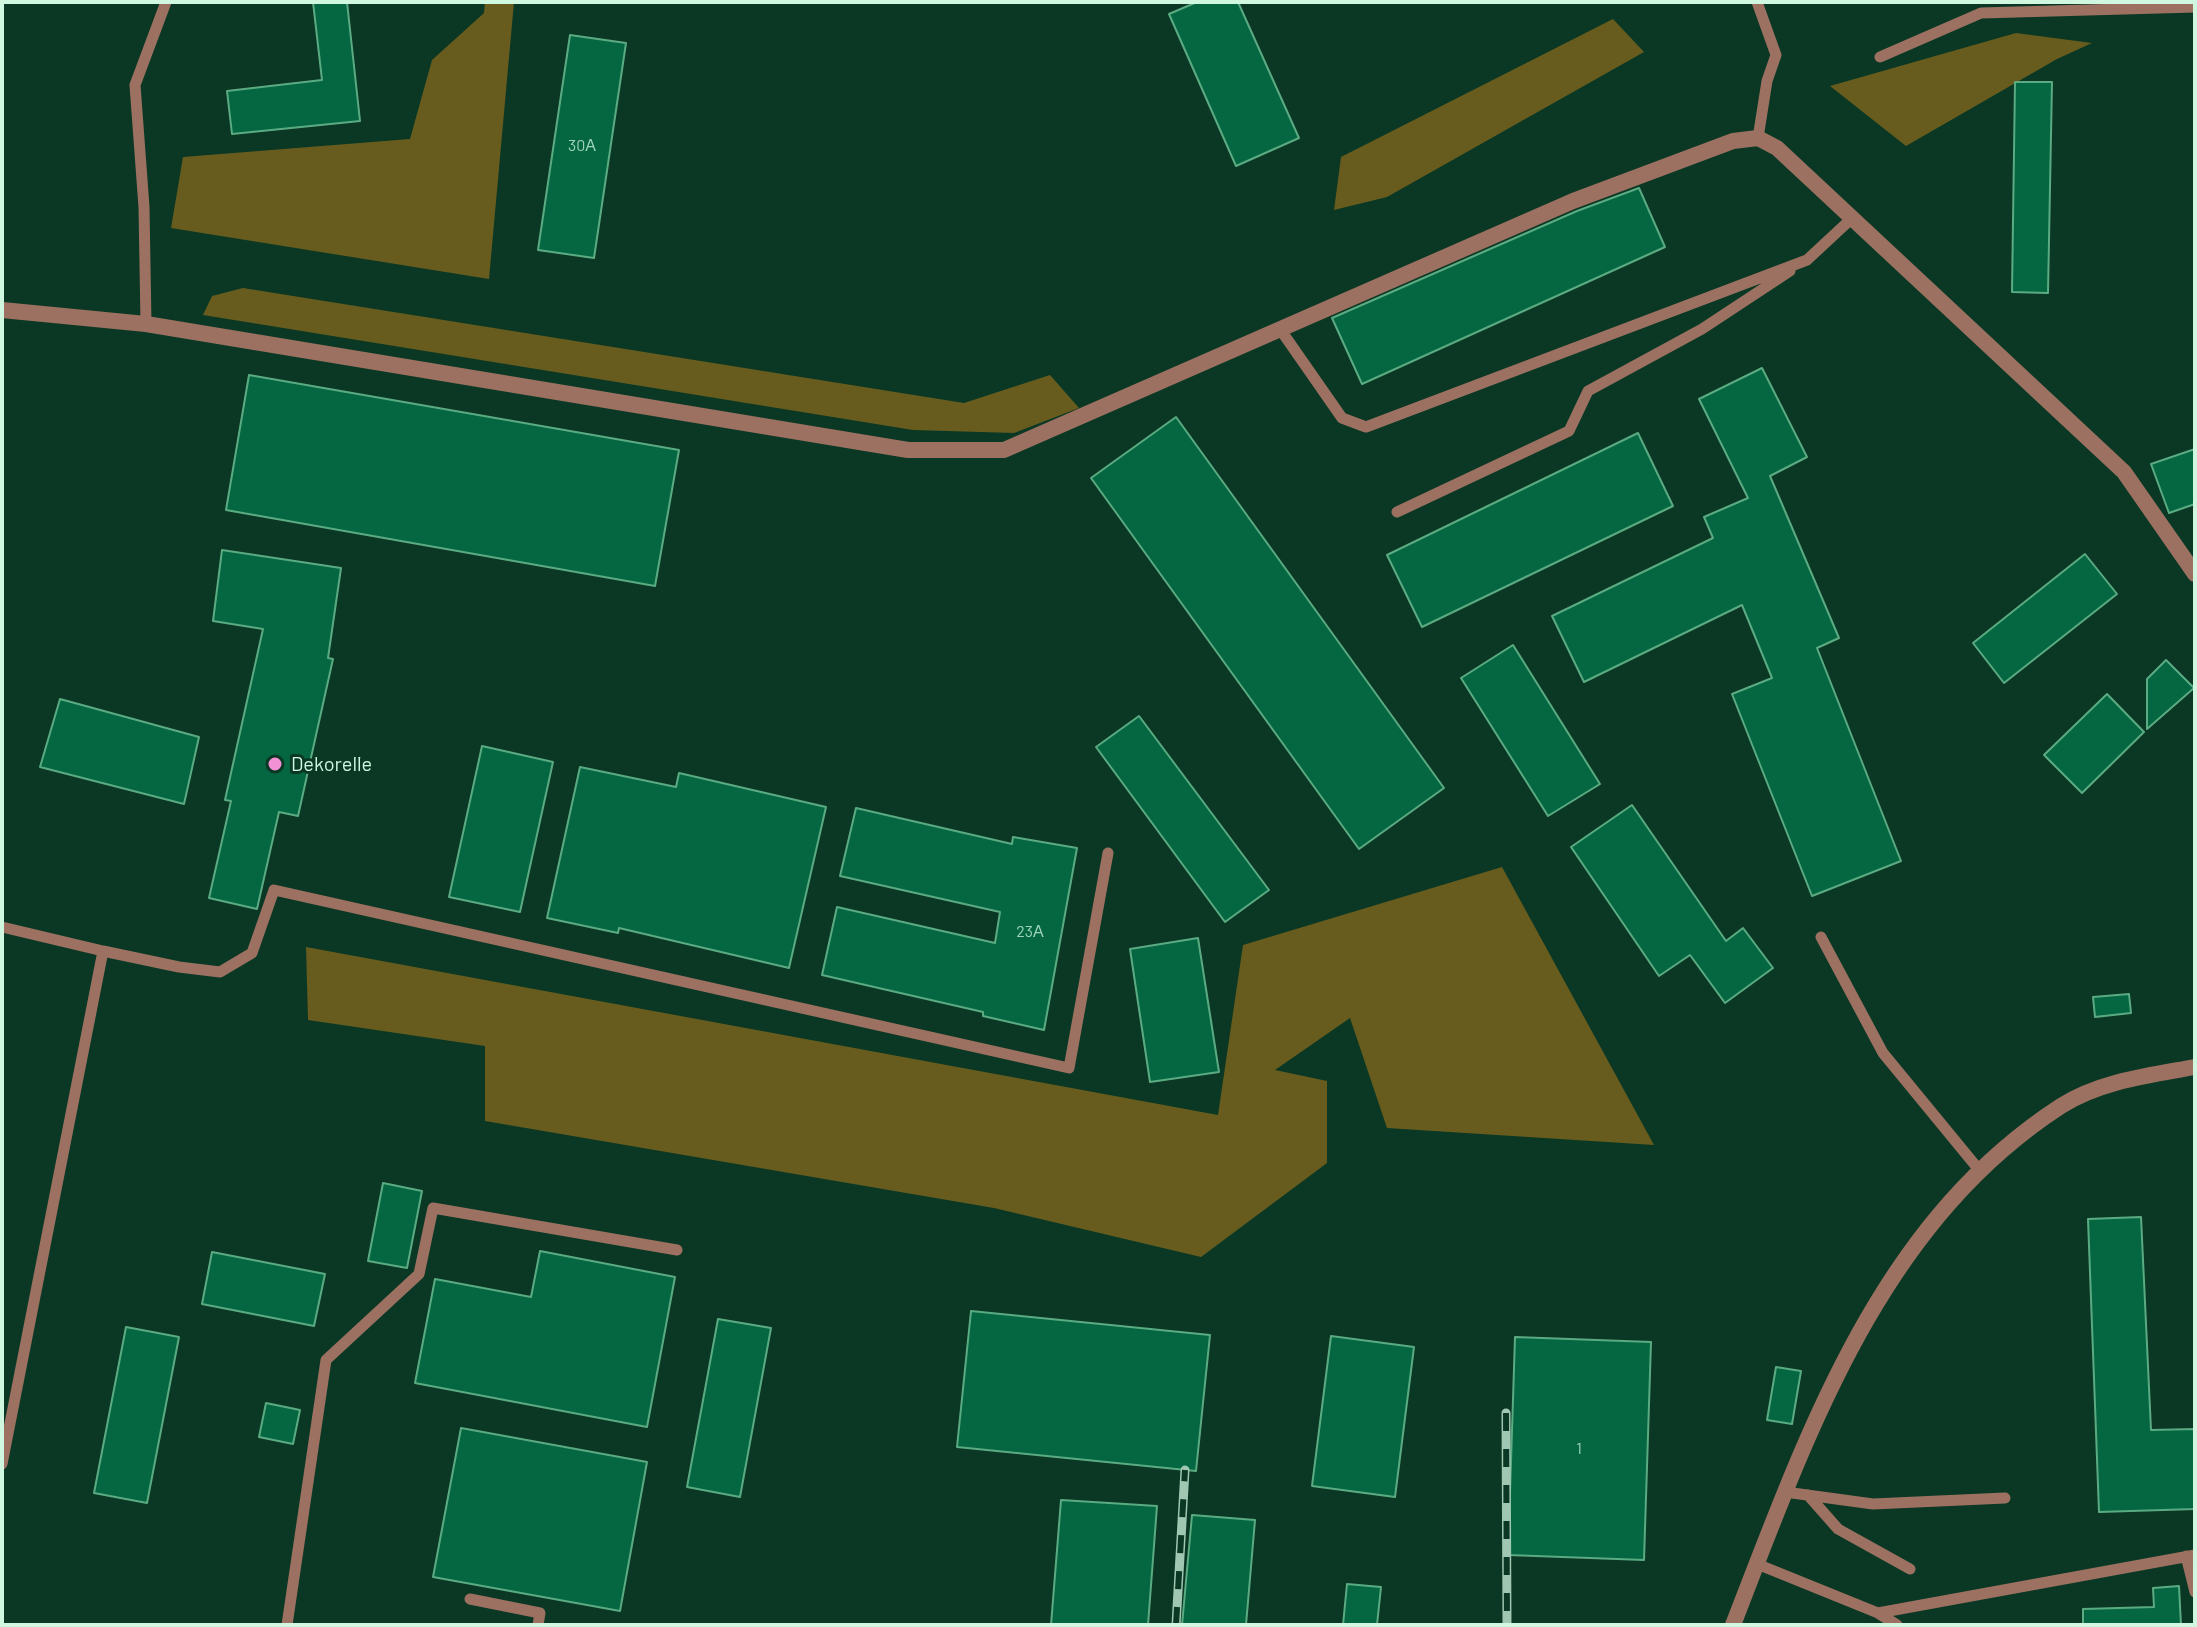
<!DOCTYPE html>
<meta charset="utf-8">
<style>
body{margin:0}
#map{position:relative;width:2197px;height:1627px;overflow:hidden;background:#0b3824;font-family:Barlow,sans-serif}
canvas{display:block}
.frame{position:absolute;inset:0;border:4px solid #d0f7e0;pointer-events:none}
</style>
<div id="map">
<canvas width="2197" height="1627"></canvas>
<div class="frame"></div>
</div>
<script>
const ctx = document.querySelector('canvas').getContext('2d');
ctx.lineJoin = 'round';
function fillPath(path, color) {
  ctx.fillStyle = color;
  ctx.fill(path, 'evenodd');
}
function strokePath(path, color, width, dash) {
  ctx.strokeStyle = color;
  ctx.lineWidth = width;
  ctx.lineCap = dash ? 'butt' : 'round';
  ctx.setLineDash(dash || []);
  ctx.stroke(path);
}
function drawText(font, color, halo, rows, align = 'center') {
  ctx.font = font + ' Barlow,sans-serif';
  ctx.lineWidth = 6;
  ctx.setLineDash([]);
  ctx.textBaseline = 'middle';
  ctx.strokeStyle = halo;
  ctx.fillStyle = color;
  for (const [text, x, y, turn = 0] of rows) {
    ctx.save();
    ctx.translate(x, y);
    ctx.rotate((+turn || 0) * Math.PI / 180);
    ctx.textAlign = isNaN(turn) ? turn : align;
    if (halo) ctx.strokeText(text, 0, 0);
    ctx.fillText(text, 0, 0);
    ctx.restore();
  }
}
fillPath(new Path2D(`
 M485,2H514L489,279L171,228L183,157L410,139L432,60L484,13Z
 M1613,19L1644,52L1387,197L1334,210L1341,157Z
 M2016,33L2092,43L2057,59L1906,146L1830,86Z
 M243,288L964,403L1050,375L1079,408L1014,433L913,430L203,315L212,296Z
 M1502,867L1654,1145L1387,1128L1350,1018L1275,1070L1327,1081V1163L1201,1257L994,1208L485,1121V1046L308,1020L306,947L1218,1115L1243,945Z`), '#675c1e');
const building = new Path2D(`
 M313,2H347L360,121L232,134L227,91L322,80Z
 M1197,2H1238L1299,138L1236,166L1169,14Z
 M570,35L626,43L594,258L538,250Z
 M2015,82H2052L2048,293L2012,292Z
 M1639,188L1665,247L1362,384L1332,318L1577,211Z
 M1762,368L1807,457L1770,476L1839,638L1817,648L1901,861L1812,896L1732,694L1772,678L1742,605L1584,682L1552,616L1713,538L1704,517L1748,498L1699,399Z
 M249,375L679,450L655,586L226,510Z
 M1176,417L1444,788L1359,849L1091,478Z
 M1638,433L1673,506L1422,627L1387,555Z
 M2195,449V504L2169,513L2151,464Z
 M222,550L341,568L328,658L333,659L298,816L279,812L257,909L209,898L231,801L225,800L263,629L213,621Z
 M2085,554L2117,594L2004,683L1973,643Z
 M1513,645L1600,784L1548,816L1461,678Z
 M2166,660L2194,688L2147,729V679Z
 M2107,694L2144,732L2082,793L2044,755Z
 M60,699L199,737L184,804L40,767Z
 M1139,716L1269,890L1225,922L1096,747Z
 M482,746L553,762L520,912L449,897Z
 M580,767L676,787L679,773L826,807L789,968L619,928L618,933L547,918Z
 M1632,805L1726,941L1743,928L1773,968L1725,1003L1690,955L1659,976L1571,847Z
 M856,808L1012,844L1013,837L1077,848L1044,1030L983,1016V1012L822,975L837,907L995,943L1000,912L840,876Z
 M1198,938L1219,1072L1150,1082L1130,949Z
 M2129,994L2131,1013L2095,1017L2093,997Z
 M383,1183L422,1191L407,1268L368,1261Z
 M2141,1217L2151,1430L2195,1429V1509L2099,1512L2088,1219Z
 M540,1251L675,1277L647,1427L415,1383L435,1279L531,1297Z
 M212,1252L325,1274L314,1326L202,1304Z
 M971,1311L1210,1335L1196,1471L957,1447Z
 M718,1319L771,1328L740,1497L687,1487Z
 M126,1327L179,1337L147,1503L94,1493Z
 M1331,1336L1414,1347L1395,1497L1312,1486Z
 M1515,1337L1651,1342L1644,1560L1508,1555Z
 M1776,1367L1801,1371L1792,1424L1767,1420Z
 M266,1403L300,1410L293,1444L259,1437Z
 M461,1428L647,1462L620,1611L433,1577Z
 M1061,1500L1157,1506L1148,1625H1051Z
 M1192,1515L1255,1520L1246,1625H1182Z
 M1347,1584L1381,1587L1377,1625H1343Z
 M2179,1586L2181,1625H2083V1609L2154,1607L2153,1588Z`);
fillPath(building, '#056742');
strokePath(building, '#5bab82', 2);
strokePath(new Path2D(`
 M1757,2L1776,55L1767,81L1758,138
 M1880,57L1981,13L2195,7
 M146,324L144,207L135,85L166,2
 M1280,329L1342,418L1366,427L1807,260L1850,220
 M1397,512L1569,431L1588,391L1702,329L1790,271
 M2,927L103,951L2,1464
 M1821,937L1883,1053L1980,1171
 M103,951L179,967L220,972L252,953L274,890L1069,1068L1108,853
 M1785,1492L1873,1504L2005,1498
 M1808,1495L1838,1529L1910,1569
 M2186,1556L2195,1592
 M1757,1564L1878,1613L1897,1625
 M470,1599L540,1613L538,1625
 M1878,1613L2195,1555
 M287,1625L326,1360L419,1274L433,1208L677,1250`), '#9d7161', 11);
strokePath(new Path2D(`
 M2,310L146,324L908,450H1004L1573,201L1733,141L1758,138L1777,148L2124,472L2195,574`), '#9d7161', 16);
strokePath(new Path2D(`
 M1733,1625C1808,1432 1879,1224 2061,1106C2100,1081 2151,1075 2195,1067`), '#9d7161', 16);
const rail = new Path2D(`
 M1506,1413L1507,1625
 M1176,1625L1185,1470`);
strokePath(rail, '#9fc7b1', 9);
strokePath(rail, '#0b3824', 6, [18]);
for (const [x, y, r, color] of [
 [275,764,8,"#f391d5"]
]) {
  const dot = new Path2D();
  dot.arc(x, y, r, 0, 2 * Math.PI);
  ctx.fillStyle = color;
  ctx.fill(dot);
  strokePath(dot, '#0b3824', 3);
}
drawText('16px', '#9dd3b8', null, [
 ["30А",582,146],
 ["23А",1030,932],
 ["1",1579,1449]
]);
drawText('20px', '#d0f7e0', '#0b3824', [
 ["Dekorelle",291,764]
], 'left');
</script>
